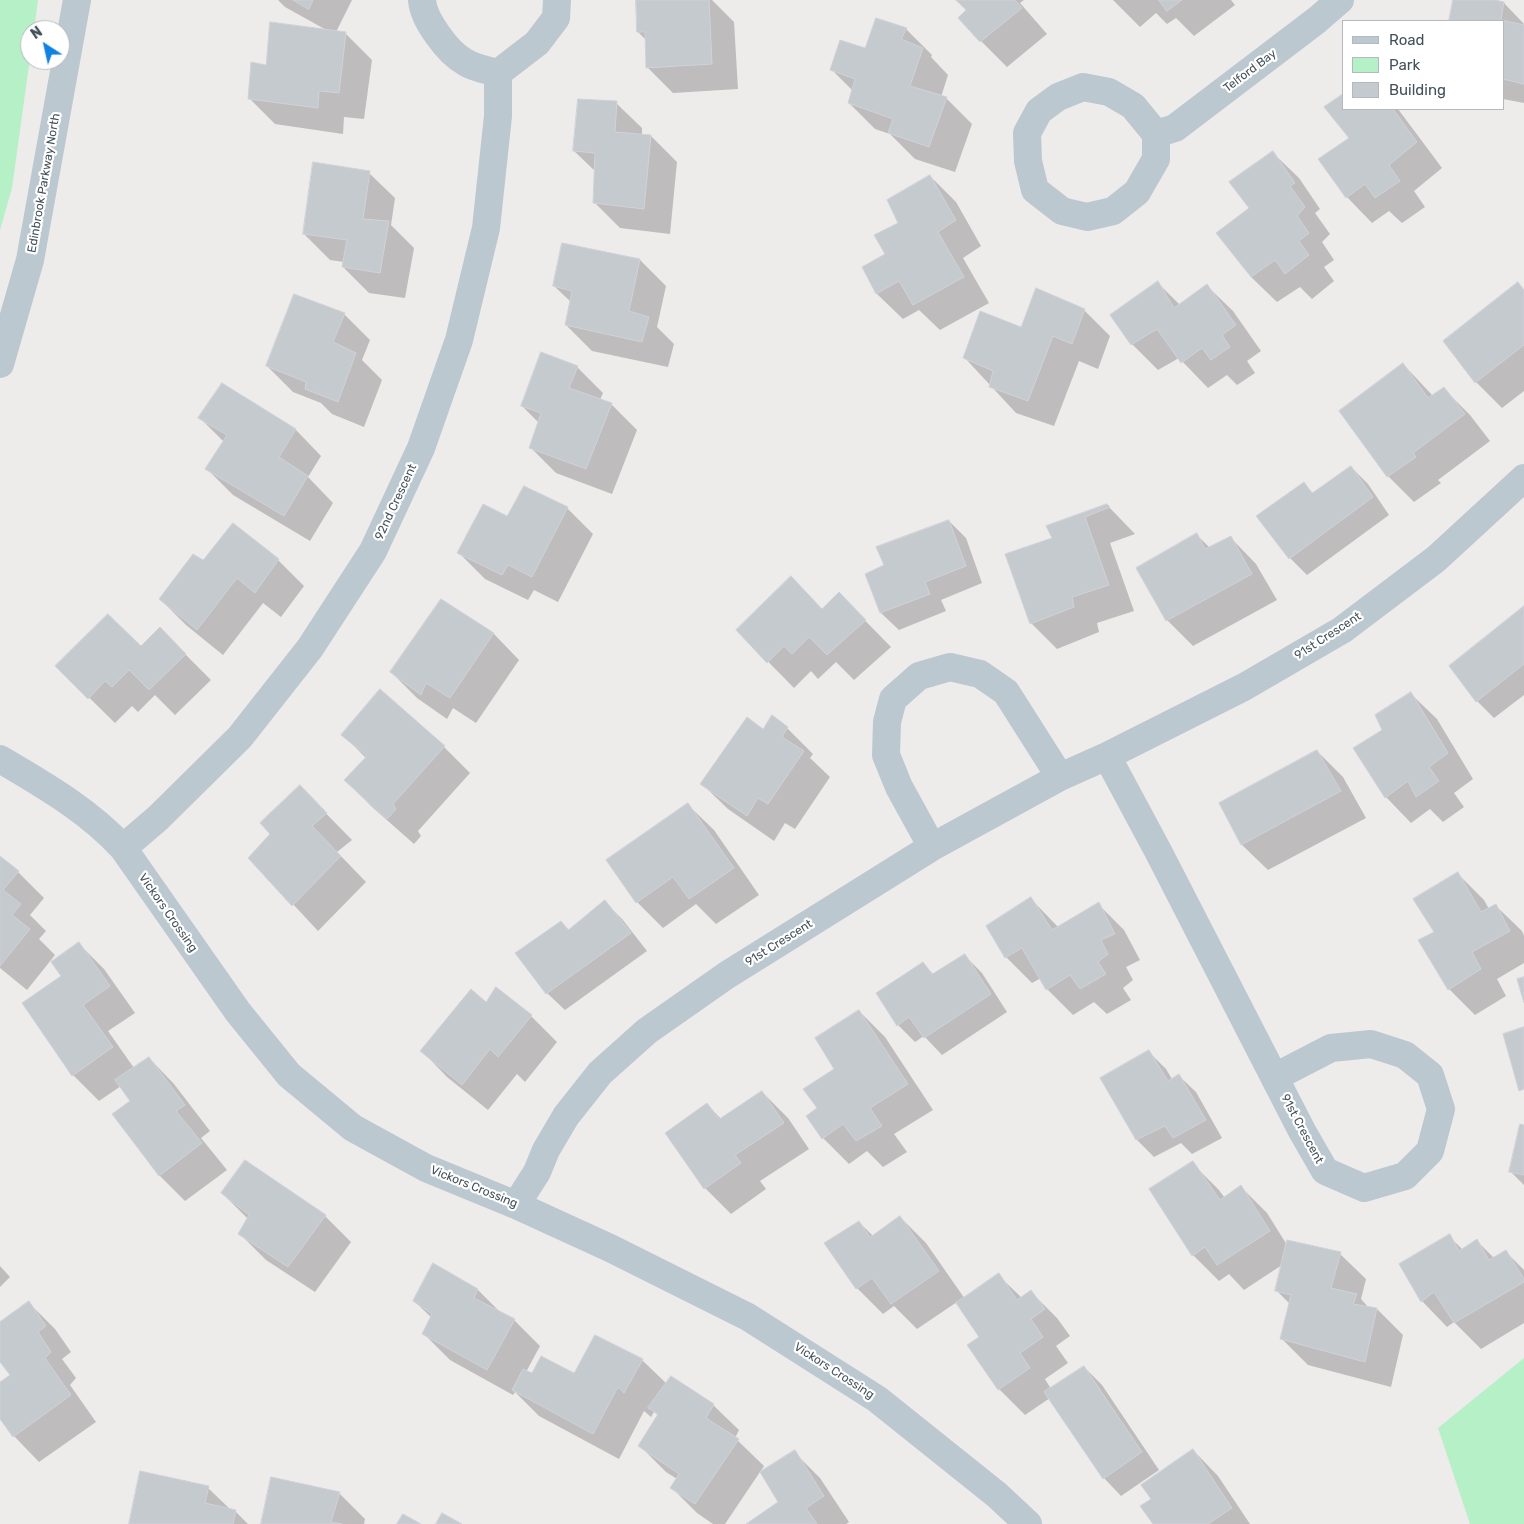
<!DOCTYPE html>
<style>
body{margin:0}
#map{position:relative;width:1524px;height:1524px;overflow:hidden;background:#eeebeb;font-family:Rubik,sans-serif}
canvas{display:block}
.legend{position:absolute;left:1342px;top:20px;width:162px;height:90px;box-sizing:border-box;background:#fff;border:1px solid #b4b9bd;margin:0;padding:6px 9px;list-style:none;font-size:15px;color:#435159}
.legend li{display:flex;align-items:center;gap:10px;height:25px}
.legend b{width:25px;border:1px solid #b4b9bd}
.north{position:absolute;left:20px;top:20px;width:50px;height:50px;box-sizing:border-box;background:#fff;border:1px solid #b4b9bd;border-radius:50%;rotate:325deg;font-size:14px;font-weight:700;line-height:20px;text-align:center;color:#435159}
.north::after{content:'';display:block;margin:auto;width:18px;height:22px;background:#1181e2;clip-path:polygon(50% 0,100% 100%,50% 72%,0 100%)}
</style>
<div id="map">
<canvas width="1524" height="1524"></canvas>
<ul class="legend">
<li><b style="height:6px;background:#bbc8cf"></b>Road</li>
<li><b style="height:14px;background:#b6f0c6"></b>Park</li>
<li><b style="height:14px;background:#c5cacf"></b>Building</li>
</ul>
<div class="north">N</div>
</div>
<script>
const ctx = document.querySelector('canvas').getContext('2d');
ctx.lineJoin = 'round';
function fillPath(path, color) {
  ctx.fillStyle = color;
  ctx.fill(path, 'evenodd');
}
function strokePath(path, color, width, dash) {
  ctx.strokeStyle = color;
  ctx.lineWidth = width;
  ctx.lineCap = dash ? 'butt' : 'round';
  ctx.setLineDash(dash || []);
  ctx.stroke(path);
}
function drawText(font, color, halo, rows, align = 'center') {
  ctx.font = font + ' Rubik,sans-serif';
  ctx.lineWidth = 4.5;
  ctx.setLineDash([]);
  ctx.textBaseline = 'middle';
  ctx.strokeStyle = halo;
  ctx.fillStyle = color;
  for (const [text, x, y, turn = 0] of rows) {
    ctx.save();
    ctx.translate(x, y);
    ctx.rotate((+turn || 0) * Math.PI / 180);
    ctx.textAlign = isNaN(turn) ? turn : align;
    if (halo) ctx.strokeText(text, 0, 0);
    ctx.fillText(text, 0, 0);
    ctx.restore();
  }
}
fillPath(new Path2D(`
 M0,0H38L34,30H30V58L12,188L0,230Z
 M1524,1358V1524H1470L1438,1428Z`), '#b6f0c6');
fillPath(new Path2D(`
 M278,0H352L336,32L346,34L372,60L364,119L344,117L343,134L275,124L249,98L267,66L330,32L285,7Z
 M638,0H712L734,22L738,89L673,93L647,67L646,40L638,32Z
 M958,0H1024L1020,3L1047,34L1007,67L981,41L967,10Z
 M1113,0H1231L1235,5L1194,36L1176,18L1167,24L1156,13L1140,27Z
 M1455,0H1489L1504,3L1524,24V103L1503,99V21H1450Z
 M906,29L932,55L931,57L948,75L941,97L946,98L972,124L955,172L915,159L890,134L875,129L849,103L853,91L832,70Z
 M616,103L642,128V136H651L677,162L670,234L620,228L594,202L596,172L574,151Z
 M1343,109H1398L1442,168L1414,191L1425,207L1402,223L1389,211L1372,223L1347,197L1350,138Z
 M1273,153L1299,178L1320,209L1315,213L1330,234L1322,242L1334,260L1324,267L1334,281L1312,299L1300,287L1277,302L1251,277V208Z
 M369,173L395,198L391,225L414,248L405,298L369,293L343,267L344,262L330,260L304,234Z
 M930,176L956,202L981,246L963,258L989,303L940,330L919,310L903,319L877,294L864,268L887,254L900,224Z
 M640,260L666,286L657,327L674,344L668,367L592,351L566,325L571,302L554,286Z
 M1158,283L1180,305L1207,286L1233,311L1261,351L1247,361L1255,373L1237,385L1227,375L1208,388L1179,358L1158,370L1132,344Z
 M1518,284L1524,290V391L1502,408L1476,382L1444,341Z
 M1084,310L1110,336L1098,369L1079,361L1054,426L1016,413L964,357L1022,329Z
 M344,314L370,340L362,360L382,380L364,427L332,414L321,403L293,392L267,366Z
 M1403,364L1433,396L1444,389L1470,415L1490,441L1438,480L1441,483L1414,502L1388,476Z
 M577,367L603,393L600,400L611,404L637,430L612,494L556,473L530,447L539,423L522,406Z
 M222,385L296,430L321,456L308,477L333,503L310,541L233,495L207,469L224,442L200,418Z
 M1351,467L1368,484L1389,515L1307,575L1290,558L1304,484L1313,493Z
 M524,487L567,508L593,534L558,602L534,590L528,600L485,579L459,553L508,517Z
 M1107,505L1135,534L1110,543L1134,611L1097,623L1099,632L1057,649L1031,623L1054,538L1048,526Z
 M949,521L966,538L982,583L941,600L946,611L899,630L881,613L867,574L886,566Z
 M233,525L278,560L304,586L281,617L263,603L223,655L186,625L160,599L203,562Z
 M1197,535L1210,548L1231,538L1256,564L1277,600L1193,646L1167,620Z
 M839,594L891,647L854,680L836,662L818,679L811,671L794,688L737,630L823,610Z
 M442,601L494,634L519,660L476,723L453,708L447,719L417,698L391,672Z
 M1524,607V695L1494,718L1477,701Z
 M160,629L211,680L175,715L155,695L138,712L132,706L115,723L57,666L141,647Z
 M1411,694L1437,719L1473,779L1454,793L1464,807L1443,822L1430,809L1411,823L1386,797L1384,731Z
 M787,728L813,754L810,758L830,777L795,829L785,823L774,841L728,809L702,784L763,731Z
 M343,735L444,747L470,773L418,831L421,836L414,844L371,806L345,780L366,758Z
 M1317,751L1343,777L1366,818L1268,870L1242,845L1221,803Z
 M300,787L352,840L337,852L366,882L318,931L250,858L272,834Z
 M688,805L714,830L759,895L716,924L696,904L663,928L637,902Z
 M0,858L18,872L44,898L30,915L46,931L39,939L55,955L27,990L0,968Z
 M1458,874L1484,900L1489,909L1496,906L1522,931L1524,936V963L1497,979L1506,996L1475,1015L1449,989L1435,932Z
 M1031,899L1059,928L1098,904L1124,930L1140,960L1126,967L1133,980L1123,988L1131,1000L1107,1014L1094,1002L1073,1015L1047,989L1041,978L1032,983L1006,957Z
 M605,902L622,919L647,951L565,1010L547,993L517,954L561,922L569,930Z
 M79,944L104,969L135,1013L108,1031L134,1068L149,1058L174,1084L210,1131L201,1138L227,1170L185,1201L160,1176L131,1102L121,1086L99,1101L73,1075L23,1004L63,976Z
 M965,956L982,973L1007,1012L942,1055L924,1036L915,1042L898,1025L923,963L934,975Z
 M497,989L531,1016L557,1042L525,1082L517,1074L488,1110L447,1077L422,1051L486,1004Z
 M859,1011L885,1037L933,1110L894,1134L907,1152L883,1167L867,1151L849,1164L823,1138L819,1109L836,1070Z
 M1148,1051L1166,1069L1172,1079L1178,1075L1196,1092L1222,1138L1192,1154L1181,1143L1154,1157L1137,1140L1102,1079Z
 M762,1092L788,1118L809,1149L760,1181L766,1189L731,1214L705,1188L666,1133L707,1104L721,1119Z
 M1524,1126V1185L1510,1171Z
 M1192,1163L1218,1189L1225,1198L1241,1187L1267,1213L1287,1245L1340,1254L1366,1279L1361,1299L1369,1308L1377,1309L1403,1335L1391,1387L1308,1365L1282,1339L1290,1304L1276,1290L1282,1265L1244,1290L1229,1274L1219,1281L1193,1255L1150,1190Z
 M222,1193L325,1216L351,1242L315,1292L266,1260L240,1234L248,1219Z
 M900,1217L926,1243L965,1299L998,1275L1022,1298L1031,1292L1057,1318L1070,1336L1056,1346L1068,1363L1045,1379L1051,1389L1084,1367L1102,1385L1159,1470L1121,1496L1104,1478L1050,1398L1025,1415L999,1389L981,1337L957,1302L917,1329L894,1306L883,1314L857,1288L859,1222L873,1236Z
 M1449,1236L1463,1250L1476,1240L1494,1258L1506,1252L1524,1270V1323L1481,1349L1454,1322L1447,1327L1422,1301Z
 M434,1265L478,1290L501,1313L514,1320L540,1346L526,1372L532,1375H574L642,1360L667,1384L713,1405L739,1430L735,1438L764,1466L725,1524H713L697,1513L671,1487L677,1479L666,1472L640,1446L659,1416L654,1412L651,1417L644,1411L619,1459L539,1416L515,1392L513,1395L450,1360L424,1334L432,1318L414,1301Z
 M0,1266L10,1277L0,1287Z
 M29,1303L55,1329L71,1352L62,1359L76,1378L70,1385L96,1422L39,1462L14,1436L0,1417V1384L11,1376L0,1360V1323Z
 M1193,1450L1218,1476L1250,1524H1154L1153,1499Z
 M794,1452L820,1478L849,1522L846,1524H748L780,1502Z
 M208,1488L231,1510L235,1511L248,1524H131Z
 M339,1493L365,1519L364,1524H263Z`), '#0003');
const building = new Path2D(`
 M293,0H313L309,9Z
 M636,0H709L712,64L646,68L645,32H637Z
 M956,0H1015L1022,8L980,42L958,18L966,10Z
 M1159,0H1182L1167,11Z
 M1453,0H1495L1504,2L1501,20L1524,25V84L1503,79V21H1449Z
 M876,18L907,28L901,39L923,48L910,86L947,97L929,147L888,133L893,119L848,103L855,79L830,70L840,40L865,48Z
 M270,22L346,32L339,93L319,91L318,108L248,99L251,62L266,65Z
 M1343,94V109H1393L1417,142L1389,165L1400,181L1375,198L1365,184L1346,198L1318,159L1349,138L1324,107Z
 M578,99L617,101L615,132L651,135L644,209L593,203L595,153L573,151Z
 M1273,151L1295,183L1290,186L1305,207L1297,216L1309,233L1299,241L1309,255L1285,274L1275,260L1251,277L1216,233L1249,208L1229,182Z
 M313,162L370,171L363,219L389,221L380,273L342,267L347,240L303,234Z
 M930,175L956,220L938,232L964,277L913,305L899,281L876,294L862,267L885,254L874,235L898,223L887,200Z
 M562,243L640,259L629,311L649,317L642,342L565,325L572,291L553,286Z
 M1158,281L1174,308L1207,284L1236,325L1222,335L1230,347L1211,360L1202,348L1181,363L1157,329L1131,345L1110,315Z
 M1518,282L1524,290V345L1475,383L1443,341Z
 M1036,288L1085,309L1072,344L1053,336L1028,401L989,387L993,371L963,358L980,311L1021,327Z
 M294,294L345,313L333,342L356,353L338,402L305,389L306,382L266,366Z
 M541,352L578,366L569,388L612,403L586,469L529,448L541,413L521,406Z
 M1403,363L1428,398L1444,387L1465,414L1413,453L1416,457L1387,477L1339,411Z
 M222,383L296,429L279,457L308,476L284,516L205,469L227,435L198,418Z
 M1351,466L1373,497L1289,559L1256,516L1304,482L1312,493Z
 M524,486L568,507L532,577L508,565L502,575L457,553L483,504L507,516Z
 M1107,504L1110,507L1085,517L1109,585L1072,597L1074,607L1030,624L1005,554L1052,538L1046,526Z
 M949,520L966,566L925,582L930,594L880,613L865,574L884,565L876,547Z
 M233,523L279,559L255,593L237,578L197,630L159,599L193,554L203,560Z
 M1197,533L1205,549L1231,536L1252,574L1166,621L1136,568Z
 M791,576L822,609L839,592L866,620L827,655L809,637L792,654L784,646L767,663L736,630Z
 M441,599L494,633L450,698L426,683L421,695L390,672Z
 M1524,606V664L1476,702L1449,666Z
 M108,614L141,646L160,627L186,654L149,690L129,670L112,687L105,681L88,699L55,666Z
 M380,689L445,746L393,804L396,809L387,819L344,780L367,756L341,735Z
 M1411,692L1448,753L1429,767L1439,781L1416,797L1408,781L1385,798L1353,748L1382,730L1375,715Z
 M772,715L788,727L782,737L804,751L768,804L758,798L747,816L700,784L747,717L763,729Z
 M1317,750L1341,791L1241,845L1219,803Z
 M300,785L327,813L312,826L341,856L292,906L248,858L270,834L260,823Z
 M688,803L734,868L689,899L673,877L636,903L606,860Z
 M0,856L19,871L3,890L21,904L12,915L30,929L0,966Z
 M1458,872L1481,912L1496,904L1510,931L1472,952L1481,969L1448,990L1418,940L1434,932L1413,899Z
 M1031,897L1052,930L1099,902L1115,934L1101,940L1108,954L1098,962L1106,974L1080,989L1070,975L1046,990L1022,948L1005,958L986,926Z
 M605,900L631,933L546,994L515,953L561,921L568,930Z
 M79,942L110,986L83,1005L113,1047L72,1076L22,1003L61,976L51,962Z
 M965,954L991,994L924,1038L909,1017L897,1026L876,993L923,962L932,974Z
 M1524,977V1003L1517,979Z
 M496,987L532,1015L498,1057L490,1049L462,1085L420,1051L471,989L486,1002Z
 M859,1010L908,1084L870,1108L882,1126L856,1141L843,1124L822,1139L806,1116L817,1108L803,1089L834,1069L815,1038Z
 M1524,1027V1089L1519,1091L1503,1034Z
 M1149,1050L1168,1081L1179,1074L1206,1120L1173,1138L1165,1126L1136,1140L1100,1078Z
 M149,1057L185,1105L176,1111L202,1143L159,1176L112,1114L130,1101L115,1080Z
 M762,1091L784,1123L735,1155L741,1163L704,1189L665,1133L707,1103L719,1119Z
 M1520,1124L1524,1125V1175L1509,1172Z
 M245,1160L326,1215L288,1267L238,1234L249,1215L221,1193Z
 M1193,1161L1220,1200L1241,1185L1270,1231L1217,1265L1205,1247L1192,1256L1149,1189Z
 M900,1216L939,1271L891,1304L872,1278L856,1289L824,1243L859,1221L870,1237Z
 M1450,1234L1459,1251L1477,1239L1489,1260L1506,1250L1524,1279V1282L1454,1323L1434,1292L1421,1302L1399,1264Z
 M1287,1240L1341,1252L1331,1288L1357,1294L1353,1304L1377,1308L1365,1362L1280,1339L1291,1295L1275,1291Z
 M433,1263L478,1289L474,1298L515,1319L487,1370L422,1334L432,1314L413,1301Z
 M999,1273L1017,1300L1031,1290L1045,1309L1031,1319L1043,1337L1020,1353L1030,1368L998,1390L967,1345L979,1337L956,1303Z
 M29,1301L46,1326L38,1332L51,1352L45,1358L71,1395L13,1437L0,1419V1382L10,1375L0,1362V1322Z
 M595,1335L643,1359L624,1393L618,1387L593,1434L512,1390L523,1369L532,1373L541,1356L574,1373Z
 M1084,1366L1142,1452L1103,1479L1044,1392Z
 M671,1376L714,1404L706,1418L739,1439L695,1504L670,1488L679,1474L638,1446L658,1414L648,1408Z
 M1193,1449L1232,1508L1208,1524H1153L1140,1506L1151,1499L1141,1485Z
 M795,1450L824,1496L806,1508L817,1524H746L778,1502L760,1472Z
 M140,1471L209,1486L205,1503L236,1510L233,1524H129Z
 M271,1477L340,1492L331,1522L342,1524H261Z
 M442,1513L462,1524H436Z
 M403,1514L421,1524H397Z`);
fillPath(building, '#c5cacf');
strokePath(building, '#cfd2d8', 1);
strokePath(new Path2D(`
 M422,0C423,19 448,53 465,62C474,68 487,70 498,73
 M498,73L537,43L556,18L557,0
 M1083,87L1109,92L1133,106L1156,134V159L1137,192L1113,211L1087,217L1062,211L1035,190L1028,161L1027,133L1039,111L1058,97Z
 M1156,134L1175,128L1317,20L1340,0
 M0,364L30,260L77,0
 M1107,756L1158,851L1302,1131L1325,1171L1364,1188L1405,1176L1430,1151L1441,1109L1430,1075L1405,1055L1371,1044L1331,1048L1275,1077
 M0,759C44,785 88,810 123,848L238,1012L289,1075L353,1128L426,1168L516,1205L610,1248L748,1317L877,1399L997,1495L1028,1524
 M932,847L899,787L886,755L887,722L893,699L919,676L950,667L980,674L1006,692L1060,777
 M123,848L158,818L240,737L310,648L373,551L421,448L459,340L486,228L498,116V73
 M516,1205L537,1172L546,1150L566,1116L600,1073L647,1031L727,975L932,847L1060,777L1107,756L1244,687L1342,630L1436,559L1524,478`), '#bbc8cf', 28);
drawText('12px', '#435159', '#fff', [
 ["Telford Bay",1250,71,-37],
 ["Edinbrook Parkway North",44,183,-80],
 ["92nd Crescent",396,502,-65],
 ["91st Crescent",1328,636,-33],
 ["Vickors Crossing",168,913,55],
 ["91st Crescent",779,943,-32],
 ["91st Crescent",1302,1129,62],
 ["Vickors Crossing",474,1187,22],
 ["Vickors Crossing",834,1371,33]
]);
</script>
